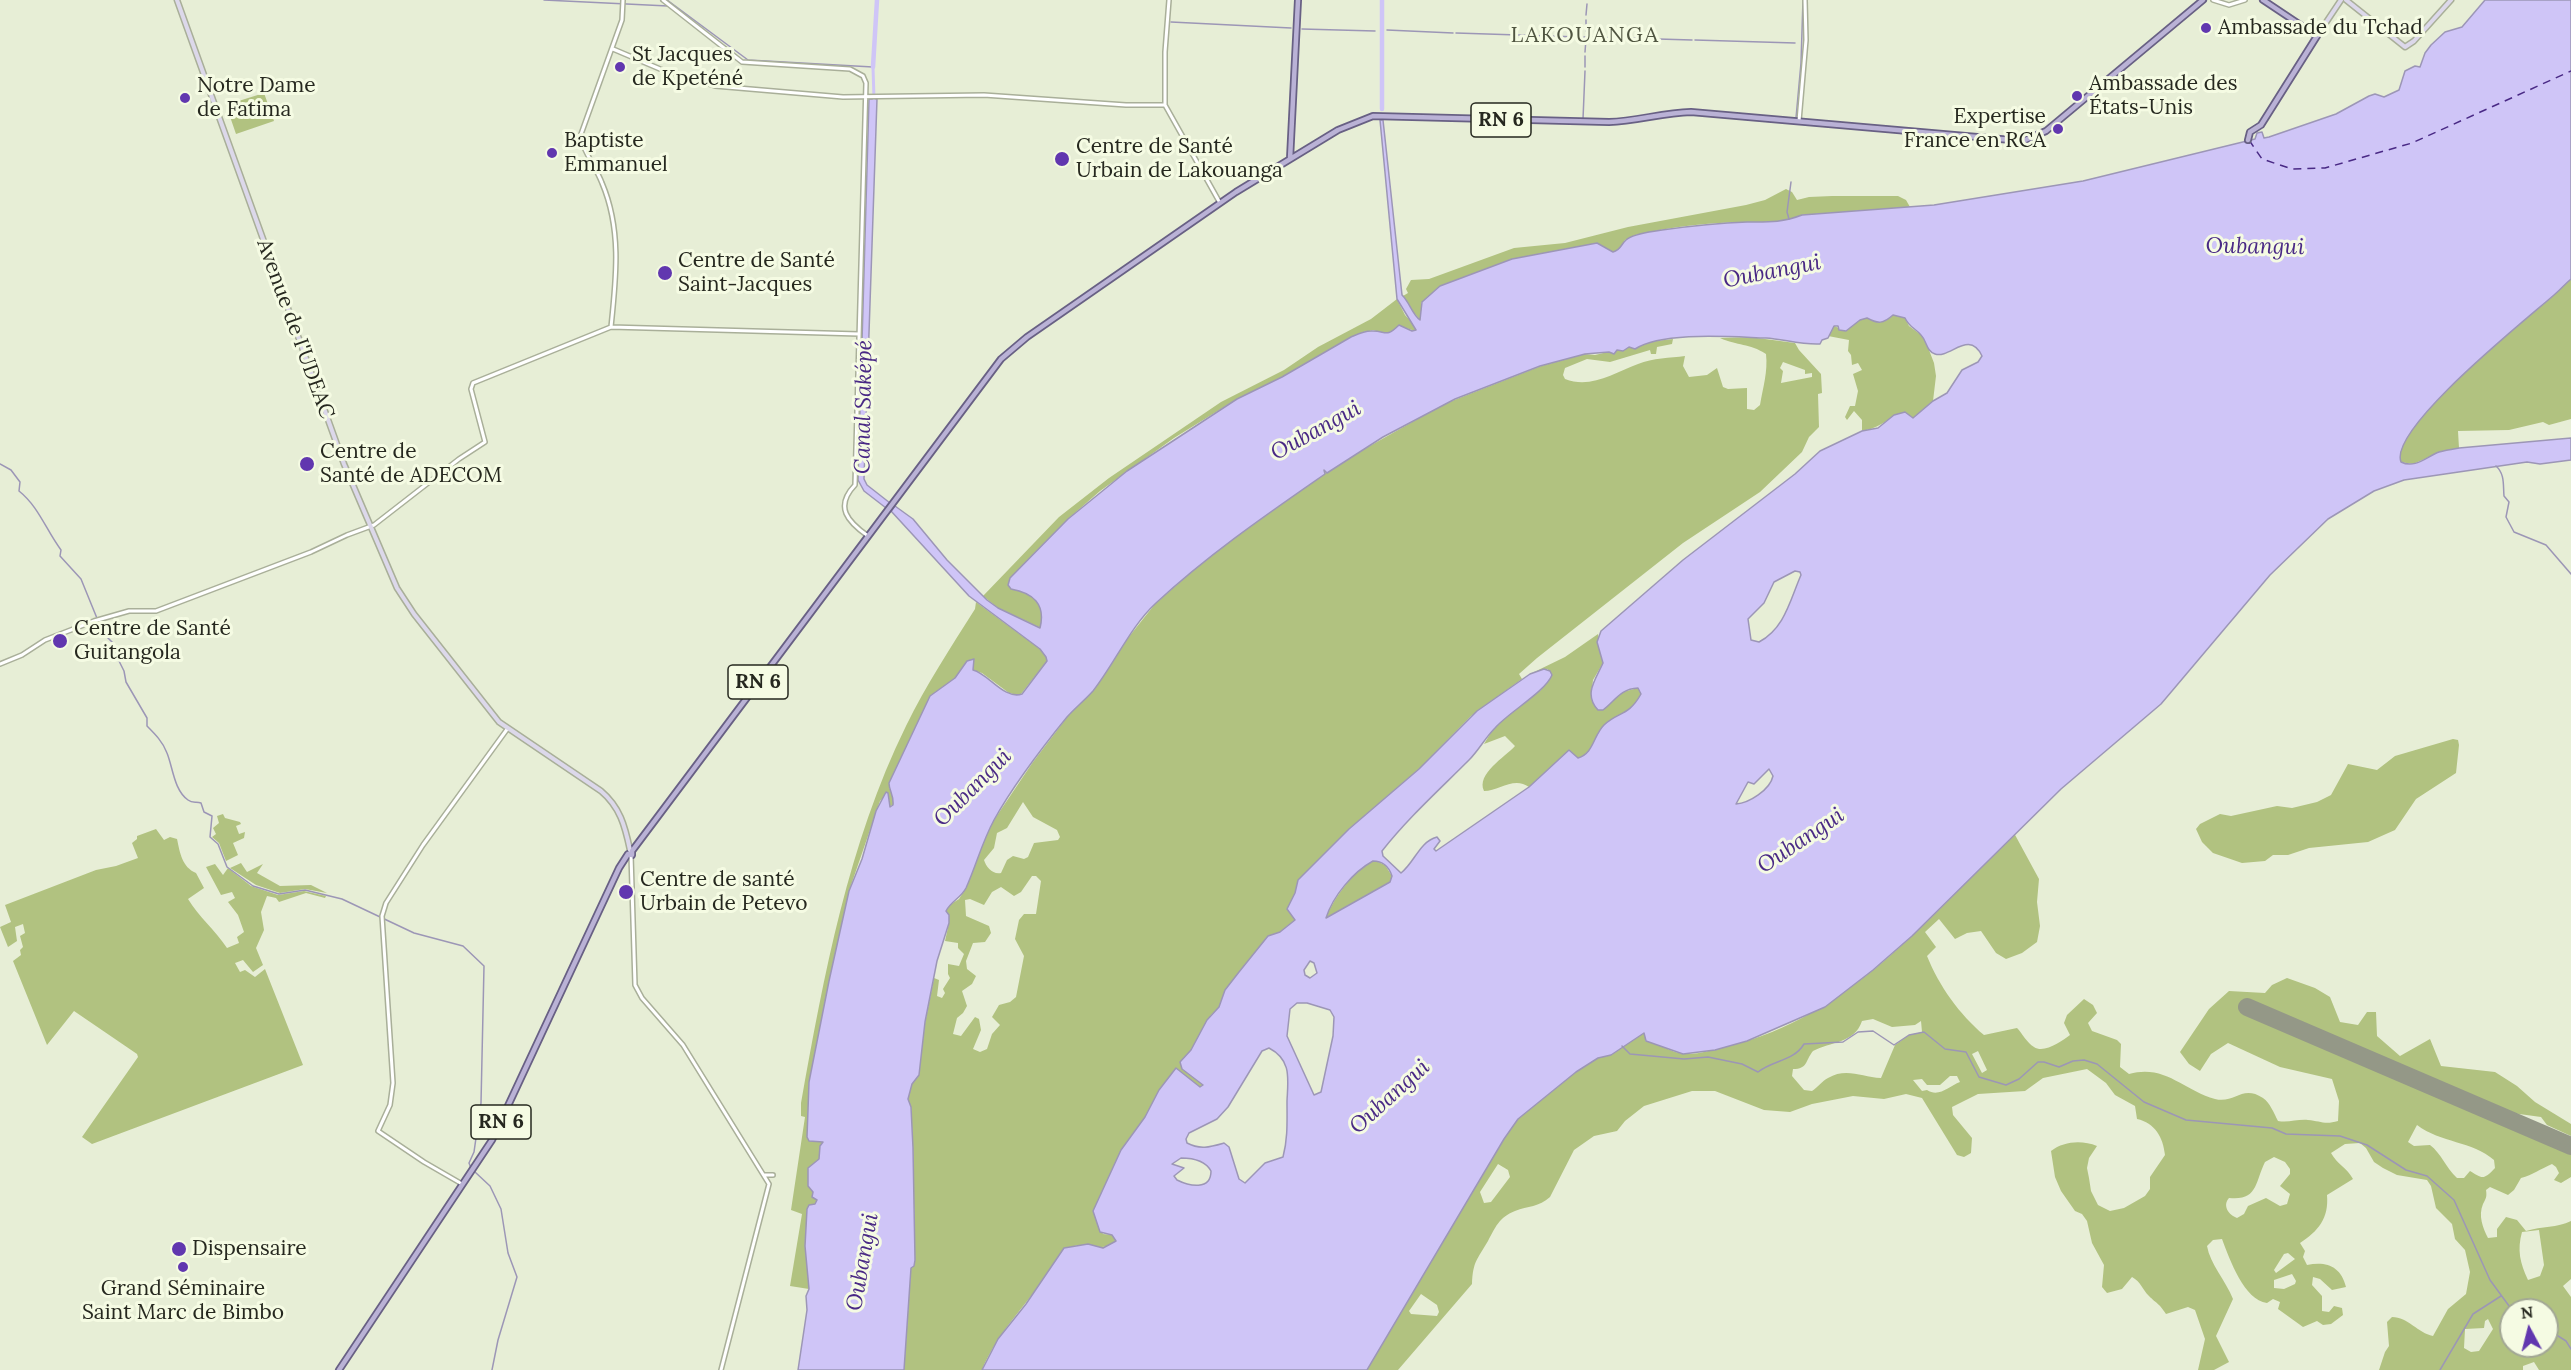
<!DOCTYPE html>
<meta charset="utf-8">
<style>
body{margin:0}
#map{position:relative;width:2571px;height:1370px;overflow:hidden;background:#e7eed6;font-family:Lora,serif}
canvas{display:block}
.north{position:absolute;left:2499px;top:1298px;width:60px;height:60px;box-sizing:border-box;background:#f5fbe3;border:2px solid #a2a795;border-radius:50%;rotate:353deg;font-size:16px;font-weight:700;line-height:24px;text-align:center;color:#26281f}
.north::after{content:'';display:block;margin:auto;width:21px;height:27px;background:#6137af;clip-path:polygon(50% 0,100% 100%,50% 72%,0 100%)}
</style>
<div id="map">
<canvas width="2571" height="1370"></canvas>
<div class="north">N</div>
</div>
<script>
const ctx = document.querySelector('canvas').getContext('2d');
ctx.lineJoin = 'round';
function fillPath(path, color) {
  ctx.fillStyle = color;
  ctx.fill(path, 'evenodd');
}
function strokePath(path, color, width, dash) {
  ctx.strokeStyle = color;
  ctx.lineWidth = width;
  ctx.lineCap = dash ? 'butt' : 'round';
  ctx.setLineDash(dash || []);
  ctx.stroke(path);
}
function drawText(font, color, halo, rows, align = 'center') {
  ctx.font = font + ' Lora,serif';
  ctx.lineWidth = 6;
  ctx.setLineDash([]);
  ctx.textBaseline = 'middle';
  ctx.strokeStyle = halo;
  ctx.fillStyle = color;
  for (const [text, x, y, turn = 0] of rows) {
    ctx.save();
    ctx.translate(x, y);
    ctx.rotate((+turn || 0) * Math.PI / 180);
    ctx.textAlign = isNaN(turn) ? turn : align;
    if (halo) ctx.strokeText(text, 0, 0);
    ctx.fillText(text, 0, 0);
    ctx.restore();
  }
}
fillPath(new Path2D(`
 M264,93L274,121L236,134L226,105Z
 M1786,189L1792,192L1797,200L1809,197L1832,196H1898L1906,200L1910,207L1802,215C1782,223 1767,222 1746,222C1708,223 1661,226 1625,240L1619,250L1613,252L1597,243L1512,259L1440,286L1421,303L1422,321C1415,316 1404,299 1402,292L1403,296L1408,293L1406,289L1411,280L1429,279L1514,248L1565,243L1628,227L1746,205L1765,200Z
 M2571,279V419L2549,425L2543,422L2509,430L2458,431L2459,448L2443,451L2413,464L2400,462C2388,429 2528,318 2554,295C2560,290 2565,284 2571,279Z
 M1397,299L1405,315L1417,328L1415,331L1400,326L1394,332L1385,334L1373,330L1351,337L1282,377L1237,399L1174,438L1100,491L1068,519L1010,578L1008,585L1011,589C1034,593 1046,604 1041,628L998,608L983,596L1059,517L1109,478L1221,402L1284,370L1318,347L1371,319Z
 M1893,315L1905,318L1909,326L1924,337L1934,363L1936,376L1933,401L1913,418L1904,412C1887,418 1881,428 1862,431V420L1854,411L1847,420L1845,417L1850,406H1855L1858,391L1853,374L1862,370L1858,363L1852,365L1851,355L1848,351L1849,340L1828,336L1834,326L1846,331L1860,320L1867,318C1878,324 1883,324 1893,315Z
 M1750,337L1795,343L1799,350L1821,374L1822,393L1818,394L1819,427L1809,437L1802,452L1760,492L1683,543L1537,658L1519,674L1522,679L1471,716L1419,769L1349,829L1298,880L1295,893L1287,909L1295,920L1280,932L1268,936L1239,972L1225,990L1219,1007L1211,1015L1191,1050L1180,1062L1182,1069L1203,1085L1200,1087L1176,1068L1159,1090L1145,1117L1121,1150L1093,1211L1103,1234L1112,1235L1117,1239C1105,1256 1081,1239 1066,1249C1058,1254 1053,1267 1047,1275C1025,1306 996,1335 982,1370H904L911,1268L915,1260L913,1148L911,1107L908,1099L912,1084L919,1075L921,1043L934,978L939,980L937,996L942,998L945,993L943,989L950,978L948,974V964L959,966L964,954L958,948V943L945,941L949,923L946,911L948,906L959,899L966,888L980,849L994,820L1033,762L1068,716L1092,691L1124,643L1155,604L1211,555L1338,464L1444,404L1541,366L1585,354L1595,355L1629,347L1635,349L1646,342L1673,339L1672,344L1657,347L1656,354H1651L1650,350L1610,362L1587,359L1565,368L1563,375L1565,379C1591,389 1614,373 1638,364C1653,358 1670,358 1685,356L1683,366L1689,377L1707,375L1717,368L1723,387L1728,389L1747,388V409L1754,410L1760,405C1763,387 1768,372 1766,354C1749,343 1738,346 1720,338ZM1783,362L1805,370V374L1812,373V377L1781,383L1783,371L1780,368ZM1023,802L1033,817L1057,830L1060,837L1058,840L1034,843L1028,857L1024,859L1013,856L1007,860L1001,873C993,875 986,867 984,860L994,848L997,833L1007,828ZM1032,876H1036L1041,881L1036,914H1024L1019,920L1015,939L1024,956L1016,997L1010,1002L999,1005L992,1017L1000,1025L992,1034L987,1049L980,1052L973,1049L981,1030L979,1019L975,1017L961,1036L953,1034L957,1018L963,1013L967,1006L962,991L972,984L976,976L967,969L966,961L973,943L985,942L991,933L989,926L966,916L965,900L970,899L984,905L992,892L1001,887L1014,896L1021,892Z
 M976,602L1040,649L1046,657L1047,661L1021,694L1017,695L1009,693L982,673L973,670L967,661L955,678L930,696L889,783C889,791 894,795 893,805L890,806L888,793L880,801L849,891L829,981L809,1082L807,1137L809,1141L823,1142L819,1159L808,1168V1186L813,1192V1197L817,1200L806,1231L809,1289L790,1286L802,1214L791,1210L805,1117L801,1116V1103C824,975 848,844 906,726C926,685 951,647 975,609Z
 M1598,634L1603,663L1593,680L1591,698L1609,705L1619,693L1638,688L1641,694L1630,711L1602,728L1590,750L1580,758L1566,755L1529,787C1514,776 1499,791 1484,791C1476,774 1505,757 1515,746L1505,736L1484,744L1493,729L1517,707L1541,690L1548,669L1530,674L1565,657Z
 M2453,739L2458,740L2459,745L2456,773L2416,799L2395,830L2368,842L2309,848L2288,855H2273L2265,861L2242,863L2213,853L2202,842L2196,829L2200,824L2220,814L2231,816L2277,806L2292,808L2317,802L2331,795L2348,764L2377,770L2395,756Z
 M223,814L225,818L240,822L241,824L236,826L239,834L245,832L244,838L233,843L238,855L226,861L219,843L212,837L216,834L213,828L219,823L217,816Z
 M156,829L164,840L170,837L177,839C180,853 182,867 196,873L204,888L188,899C199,917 215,930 227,948L239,943L237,937L244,932L238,915L228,902L235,898L232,892L221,895L206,867L215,864L223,875L228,868L251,886L278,895L304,891L326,896L325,898L306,893L279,902L276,898L267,896L261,912L264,930L256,948L263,965L253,972L243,960L235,963L240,972L245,970L255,977L265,969L303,1065L92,1144L82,1137L138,1057L137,1054L74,1011L47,1045L13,961L21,955L20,950L23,947L20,936L25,933L23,924L15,927L17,941L8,947L0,927L11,922L5,905L96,870L116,866L138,858L132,843L137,839V836Z
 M2014,833L2039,879L2037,902L2040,926L2037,942L2022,953L2006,959L1996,953L1981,931L1967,933L1955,939L1939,919L1925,932L1936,947L1927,956C1939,986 1960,1015 1984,1035L2017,1028C2022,1033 2027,1043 2034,1047C2044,1054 2062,1041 2070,1035L2064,1023L2067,1015L2084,999L2093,1005L2097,1013L2088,1023L2092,1031L2117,1040L2121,1044L2120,1067L2129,1074C2165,1064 2183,1090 2215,1099C2235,1104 2242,1084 2263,1098C2270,1103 2274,1113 2278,1121C2288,1123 2298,1119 2308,1120C2320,1121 2325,1125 2338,1121L2339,1101L2332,1079L2280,1067L2228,1043L2211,1054L2200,1071L2189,1064L2180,1052L2209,1009L2229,991L2265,993L2272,985L2287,978L2315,988L2330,997L2340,1022L2358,1025L2367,1012H2376L2377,1036L2400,1056L2430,1039L2441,1066L2495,1072L2517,1086L2535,1102L2571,1124V1136L2547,1125L2541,1117L2512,1113L2250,1002L2243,1010L2265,1021L2338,1049L2571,1150V1177L2561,1183L2554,1180L2559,1173L2556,1167L2552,1164C2540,1169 2533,1175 2521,1178L2514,1190L2508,1195L2490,1187L2486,1190C2487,1197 2486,1198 2483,1204C2478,1216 2483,1228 2488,1238L2497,1237V1229L2506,1217L2517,1220L2526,1231C2542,1226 2557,1228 2571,1221V1279L2563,1286L2571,1297V1370H2539L2534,1362L2523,1366V1370H2379L2385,1352L2389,1346L2387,1322L2392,1317C2408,1317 2418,1333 2433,1336L2448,1309L2466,1294L2470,1272L2465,1250L2455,1239L2452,1224L2436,1208L2431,1186L2427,1180L2397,1175L2383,1168L2374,1162L2366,1148L2360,1143L2345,1144L2331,1153C2337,1164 2347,1168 2353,1179L2327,1195C2329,1219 2318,1231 2300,1243L2305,1251L2303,1257L2307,1265C2326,1261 2341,1266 2346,1287L2332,1290L2320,1279L2313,1277L2312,1285L2322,1296V1311L2329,1312L2334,1306L2342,1308L2343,1315L2331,1324L2323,1325L2317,1321L2303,1327L2278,1309L2280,1302L2273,1299L2267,1303C2244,1300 2230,1260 2222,1239L2213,1240L2207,1246C2210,1264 2226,1281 2233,1299L2216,1336L2229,1362L2214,1370H2198L2205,1339L2195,1310L2188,1307L2166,1314C2159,1303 2157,1304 2149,1296C2142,1289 2141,1282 2132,1277L2122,1289L2107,1293L2102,1287L2104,1265L2092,1243L2087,1221L2082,1214L2075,1211L2061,1191L2055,1177L2051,1151C2064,1141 2082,1140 2097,1146L2089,1158L2087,1168L2089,1178L2091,1191L2098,1205L2110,1211L2124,1208L2145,1196L2150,1189V1177L2165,1155C2163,1137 2155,1123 2137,1119L2135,1106L2115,1095L2106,1083L2087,1069L2043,1078L2025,1091L1978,1094L1952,1107L1953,1115L1972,1138L1971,1153L1964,1157L1957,1155L1922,1098L1906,1094L1884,1099L1853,1096L1812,1104L1790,1112L1764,1110L1715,1091H1692L1644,1106L1625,1121L1617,1131L1594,1136L1574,1150L1550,1197C1539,1207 1528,1206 1515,1211C1499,1217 1495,1228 1488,1241C1477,1260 1473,1261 1472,1284L1398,1370H1367L1504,1139L1518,1119L1576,1072L1598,1058L1611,1055L1644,1033L1646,1035L1645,1041C1658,1043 1670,1052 1684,1054C1698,1055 1715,1049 1729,1046C1849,1017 1930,917 2014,833ZM1873,1019L1892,1027L1915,1025L1921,1021L1922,1032L1909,1035L1895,1045L1881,1078C1862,1077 1846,1067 1828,1078C1822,1081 1818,1087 1812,1091L1804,1090L1792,1076L1793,1069C1808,1069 1805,1061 1813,1051C1830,1042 1855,1043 1862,1021ZM1978,1051L1987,1070L1982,1073L1972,1054ZM1950,1076H1957L1960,1082C1949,1086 1939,1098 1927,1090L1922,1091L1913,1080L1922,1079L1927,1085H1940ZM2417,1125C2441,1143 2472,1141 2494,1160L2495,1168C2483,1181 2482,1178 2470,1171L2464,1178H2457C2446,1168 2441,1153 2430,1145L2414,1146L2408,1142ZM2274,1157L2285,1162L2290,1169V1174L2280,1186L2290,1194L2287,1204L2280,1206L2266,1198L2248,1206L2244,1214L2237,1218C2229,1215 2222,1206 2229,1198C2258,1201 2255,1182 2265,1162ZM1498,1164L1508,1170L1510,1177L1491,1202L1484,1203L1480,1192ZM2539,1230L2544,1265L2540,1276L2528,1280C2520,1263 2517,1250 2522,1232ZM2288,1253L2295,1259L2276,1273L2274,1270L2284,1254ZM2292,1274L2296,1281L2295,1284L2284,1289L2274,1288V1280ZM1421,1294L1437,1305L1439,1312L1437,1316L1411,1314L1409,1311ZM2511,1310H2547V1346H2511ZM2488,1319L2493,1329L2479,1351L2471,1352L2464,1348L2465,1329L2484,1328L2485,1321Z
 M1376,861L1385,865L1392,876L1390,882L1326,918C1332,901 1357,864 1376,861Z
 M241,863L247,872L263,864L257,873L280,886L311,885L327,893L305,889L280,893L256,885L230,868Z`), '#b1c280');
const water = new Path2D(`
 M2485,0H2571V279C2565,284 2560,290 2554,295C2528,318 2388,429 2401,462C2415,469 2426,457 2439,452C2446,450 2453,449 2459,448L2571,438V460L2540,464L2527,462L2404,480L2374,491L2328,519L2270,575L2161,704L2061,789L1912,936L1873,970L1825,1007L1747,1041L1715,1050L1683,1054L1646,1041L1644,1033L1611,1055L1598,1058L1576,1072L1518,1119L1504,1139L1367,1370H982L998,1339L1026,1304L1064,1248L1088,1244L1103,1248L1116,1241L1112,1235L1100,1232L1093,1211L1121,1150L1145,1117L1159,1090L1176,1068L1200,1087L1203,1085L1182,1069L1180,1062L1191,1050L1207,1020L1219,1007L1225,990L1239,972L1268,936L1280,932L1295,920L1287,909L1295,893L1298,880L1349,829L1419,769L1477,711L1530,674L1544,669L1550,671L1552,675C1545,692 1509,712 1495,728C1485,738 1479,750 1469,760C1439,790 1408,818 1382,851L1383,856L1401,873C1415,862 1419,842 1437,837L1440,841L1434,849L1436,851L1529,787L1569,750L1578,758C1594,753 1593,736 1604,725C1619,711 1628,717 1641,694L1638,688C1620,689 1616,700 1603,710H1598C1583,694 1596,679 1603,663L1597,642L1601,631L1683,560L1795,474L1820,451L1862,431L1878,428L1894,415L1905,412L1913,418L1933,401L1947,393L1962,370L1978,362L1982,356C1969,329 1950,359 1935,354C1926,351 1927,341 1921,335C1915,328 1909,327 1905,318L1893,315C1883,324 1878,324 1867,318L1860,320L1846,331L1839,330L1838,326H1834L1828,338L1822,340L1820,344C1801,345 1783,339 1766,338C1733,337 1663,331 1635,349L1629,347L1623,351L1617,350L1614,354L1609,352L1585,354L1540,366L1455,399L1383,437L1327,473L1324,470L1325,474C1266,515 1209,554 1156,603C1130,627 1115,663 1093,691C1085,700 1075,708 1067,717C1041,749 1014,784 994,820C982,842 976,866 966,888C961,898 951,901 946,911L949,915V923L937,961L925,1022L919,1075L912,1084L908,1099L911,1107L913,1148L915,1260L914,1266L911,1268L904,1370H798L807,1310L806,1296L809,1289L805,1246L807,1209L809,1205L815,1204L817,1200L812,1197L813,1192L808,1186V1168L819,1159L820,1146L823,1142L809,1141L807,1137L809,1082L829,981L849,891L862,859L876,811L886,792L888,793L890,807L893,805C894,795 889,791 889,783L930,696L955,678L967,661L974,659L973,670C989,674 1004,700 1022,694L1047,661L1046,657L1040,649L969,596L891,511L895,506L913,519L947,560L987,600L998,608L1040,628C1046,604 1033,593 1011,589L1008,585L1010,578L1068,519L1127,471L1237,399L1282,377L1351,337C1358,334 1364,331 1371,331C1386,330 1385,339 1399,325L1412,331L1416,330L1397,299L1380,120H1383L1402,295C1410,303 1412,314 1420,320L1422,302L1440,286L1512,259L1597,243L1613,252C1621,250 1621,244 1626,240C1634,233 1652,232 1662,230C1690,226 1719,223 1747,222C1767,222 1782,223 1802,215L1934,205L2083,181L2255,139L2257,133L2262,132L2264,138L2269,137L2336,114L2369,96L2375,94L2384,97L2399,90L2405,71L2415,66L2420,67L2425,53L2431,45L2445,32L2462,27ZM1795,571L1800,572L1801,575C1790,600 1785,628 1759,642L1751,640L1748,619L1764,603L1774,582ZM1769,769L1773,776C1770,790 1749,803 1736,804L1748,782L1754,784ZM1373,861C1383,861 1389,867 1392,876L1390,882L1326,918C1333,896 1353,872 1373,861ZM1310,961L1314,963L1317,973L1310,978L1305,975L1304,970ZM1297,1003H1307L1330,1010L1334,1017L1333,1036L1321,1092L1314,1095L1287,1036L1290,1009ZM1269,1048C1292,1060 1288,1079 1287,1101C1287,1121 1288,1138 1283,1157L1265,1163L1245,1183L1239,1179L1229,1147L1224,1143C1210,1147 1200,1150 1187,1143L1186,1139L1189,1133L1217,1119L1228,1107L1262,1051ZM1181,1158C1193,1158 1205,1160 1211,1171C1211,1191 1189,1186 1177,1180L1174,1176L1184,1168L1172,1164Z
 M869,99H877L864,479L867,485L890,503L886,508L864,491L858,480Z`);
fillPath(water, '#cfc5f7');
strokePath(water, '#9c96b6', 1.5);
strokePath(new Path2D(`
 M544,0L668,6
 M667,0L748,60L873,67
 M1586,15L1587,4
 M1171,22L1291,28
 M1302,29L1375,31
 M1387,30L1453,33
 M1586,31V20
 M1456,33L1580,37
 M1584,37H1587
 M1590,37L1692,40
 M1695,40L1795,43
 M1585,52L1586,39
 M1585,67V56
 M1796,118L1801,63L1803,0
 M1583,119L1585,71
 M1789,219L1787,212L1791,182
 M0,464L11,470L20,482L19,491C39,507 46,530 61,550L60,556L81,579L103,633L113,643V649L124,671L126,682L147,718V726C155,734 163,742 167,753C173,768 174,790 188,800C193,804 196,801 201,803L204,812L212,816L210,837L218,844L227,867L253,886L279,894L305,890L342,899L414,933L463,946L484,966L481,1103L474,1152L469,1163L471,1168
 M2496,466C2505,474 2503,485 2504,496L2509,502L2506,517L2514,532L2546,545L2571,574
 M1622,1046L1630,1054L1684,1059L1708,1057L1742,1064L1758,1072C1773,1060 1794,1061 1804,1044L1843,1042L1858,1032L1873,1031L1894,1045L1909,1035L1924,1032L1945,1049L1966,1052L1979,1077L2006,1085L2019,1079L2038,1062H2044L2059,1067L2073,1061L2084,1060L2097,1064L2144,1102L2186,1120L2272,1128L2286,1134L2340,1136L2367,1145L2406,1170L2427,1176L2454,1200L2490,1280L2512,1310
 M475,1172L490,1186L501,1209L508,1253L517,1277L498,1340L492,1370
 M2547,1329L2566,1341L2571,1349
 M2440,1370L2473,1314L2501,1296`), '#9c96b6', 1.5);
strokePath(new Path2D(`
 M873,67L874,99`), '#cfc5f7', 3);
strokePath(new Path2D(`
 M873,67L877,0
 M1382,109V0`), '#cfc5f7', 4.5);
strokePath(new Path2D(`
 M2249,140L2262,159L2292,169L2325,168L2412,143L2571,71`), '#492985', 1.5, [8, 6]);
strokePath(new Path2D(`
 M2247,1007L2571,1146`), '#949887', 18);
const tertiary = new Path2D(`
 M663,0L742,62L850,69L863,76L866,83L855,485C834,507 848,522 868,536
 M1169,0L1165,52V105L1220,203
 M2213,0L2229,5L2245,0
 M613,49L660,69L715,86L843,97L984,95L1126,105H1165
 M1799,121L1806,40L1805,0
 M611,327C616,279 622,230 602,183C596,167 585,154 580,137L622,20L623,0
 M0,664L22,655L45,640L94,621L129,611H156L311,552L347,535L374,525L459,459L485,442L471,389L473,383L611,327L859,334
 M631,855L635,985L642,998L683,1045L769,1184L721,1370
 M764,1175H773
 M462,1184L424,1162L378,1131L390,1105L393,1083L382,916L386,903L423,845L508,728`);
const secondary = new Path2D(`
 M177,0L344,464L397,588L414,614L499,722L601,791C620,807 625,826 630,850
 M2346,0L2405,47L2414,41L2451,0
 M2317,36L2341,0`);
const primary = new Path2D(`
 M2248,140L2250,132L2261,125L2317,36L2263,0
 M1290,159L1298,0
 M339,1370L492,1140L619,868L628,854L632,855V851L1001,359L1027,337L1236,192L1338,130L1373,116L1609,122C1637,121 1662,113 1691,112L2023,141L2046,131L2203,0`);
strokePath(tertiary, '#a9af99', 6);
strokePath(secondary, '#a9af99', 7);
strokePath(primary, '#686084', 8);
strokePath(tertiary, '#fff', 3);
strokePath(secondary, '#dcd8ea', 4);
strokePath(primary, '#bab2d6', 4.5);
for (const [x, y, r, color] of [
 [2206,28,6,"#6137af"],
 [620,67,6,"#6137af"],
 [2077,96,6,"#6137af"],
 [185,98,6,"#6137af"],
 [2058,129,6,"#6137af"],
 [552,153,6,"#6137af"],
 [1062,159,8,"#6137af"],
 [665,273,8,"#6137af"],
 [307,464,8,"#6137af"],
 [60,641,8,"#6137af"],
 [626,892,8,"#6137af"],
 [179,1249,8,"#6137af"],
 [183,1267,6,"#6137af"]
]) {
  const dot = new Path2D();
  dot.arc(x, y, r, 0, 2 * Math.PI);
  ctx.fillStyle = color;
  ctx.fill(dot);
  strokePath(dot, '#f5fbe3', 2);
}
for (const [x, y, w] of [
 [1501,120,60],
 [758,682,60],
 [501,1122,60]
]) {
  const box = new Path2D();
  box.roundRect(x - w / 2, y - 17, w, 34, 4.5);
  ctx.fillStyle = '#f5fbe3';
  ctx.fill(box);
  strokePath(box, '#26281f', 1.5);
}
drawText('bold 20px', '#26281f', null, [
 ["RN 6",1501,120],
 ["RN 6",758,682],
 ["RN 6",501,1122]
]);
drawText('21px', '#26281f', '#f5fbe3', [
 ["Ambassade du Tchad",2218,28],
 ["St Jacques",632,55],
 ["de Kpeténé",632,79],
 ["Ambassade des",2089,84],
 ["États-Unis",2089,108],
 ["Notre Dame",197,86],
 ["de Fatima",197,110],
 ["Expertise",2046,117,"right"],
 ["France en RCA",2046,141,"right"],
 ["Baptiste",564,141],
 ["Emmanuel",564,165],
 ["Centre de Santé",1076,147],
 ["Urbain de Lakouanga",1076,171],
 ["Centre de Santé",678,261],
 ["Saint-Jacques",678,285],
 ["Centre de",320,452],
 ["Santé de ADECOM",320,476],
 ["Centre de Santé",74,629],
 ["Guitangola",74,653],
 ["Centre de santé",640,880],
 ["Urbain de Petevo",640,904],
 ["Dispensaire",192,1249],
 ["Grand Séminaire",183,1289,"center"],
 ["Saint Marc de Bimbo",183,1313,"center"]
], 'left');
drawText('21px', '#26281f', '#f5fbe3', [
 ["Avenue de I'UDEAC",295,329,70]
]);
ctx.letterSpacing = '1.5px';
drawText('22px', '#505541', '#f5fbe3', [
 ["LAKOUANGA",1585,36]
]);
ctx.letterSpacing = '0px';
drawText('italic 22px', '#492985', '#f5fbe3', [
 ["Oubangui",2255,247,1],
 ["Oubangui",1772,272,-11],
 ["Canal Saképé",864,407,-89],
 ["Oubangui",1316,431,-29],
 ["Oubangui",973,788,-45],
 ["Oubangui",1801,841,-34],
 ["Oubangui",1390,1097,-42],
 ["Oubangui",863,1262,-80]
]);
</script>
